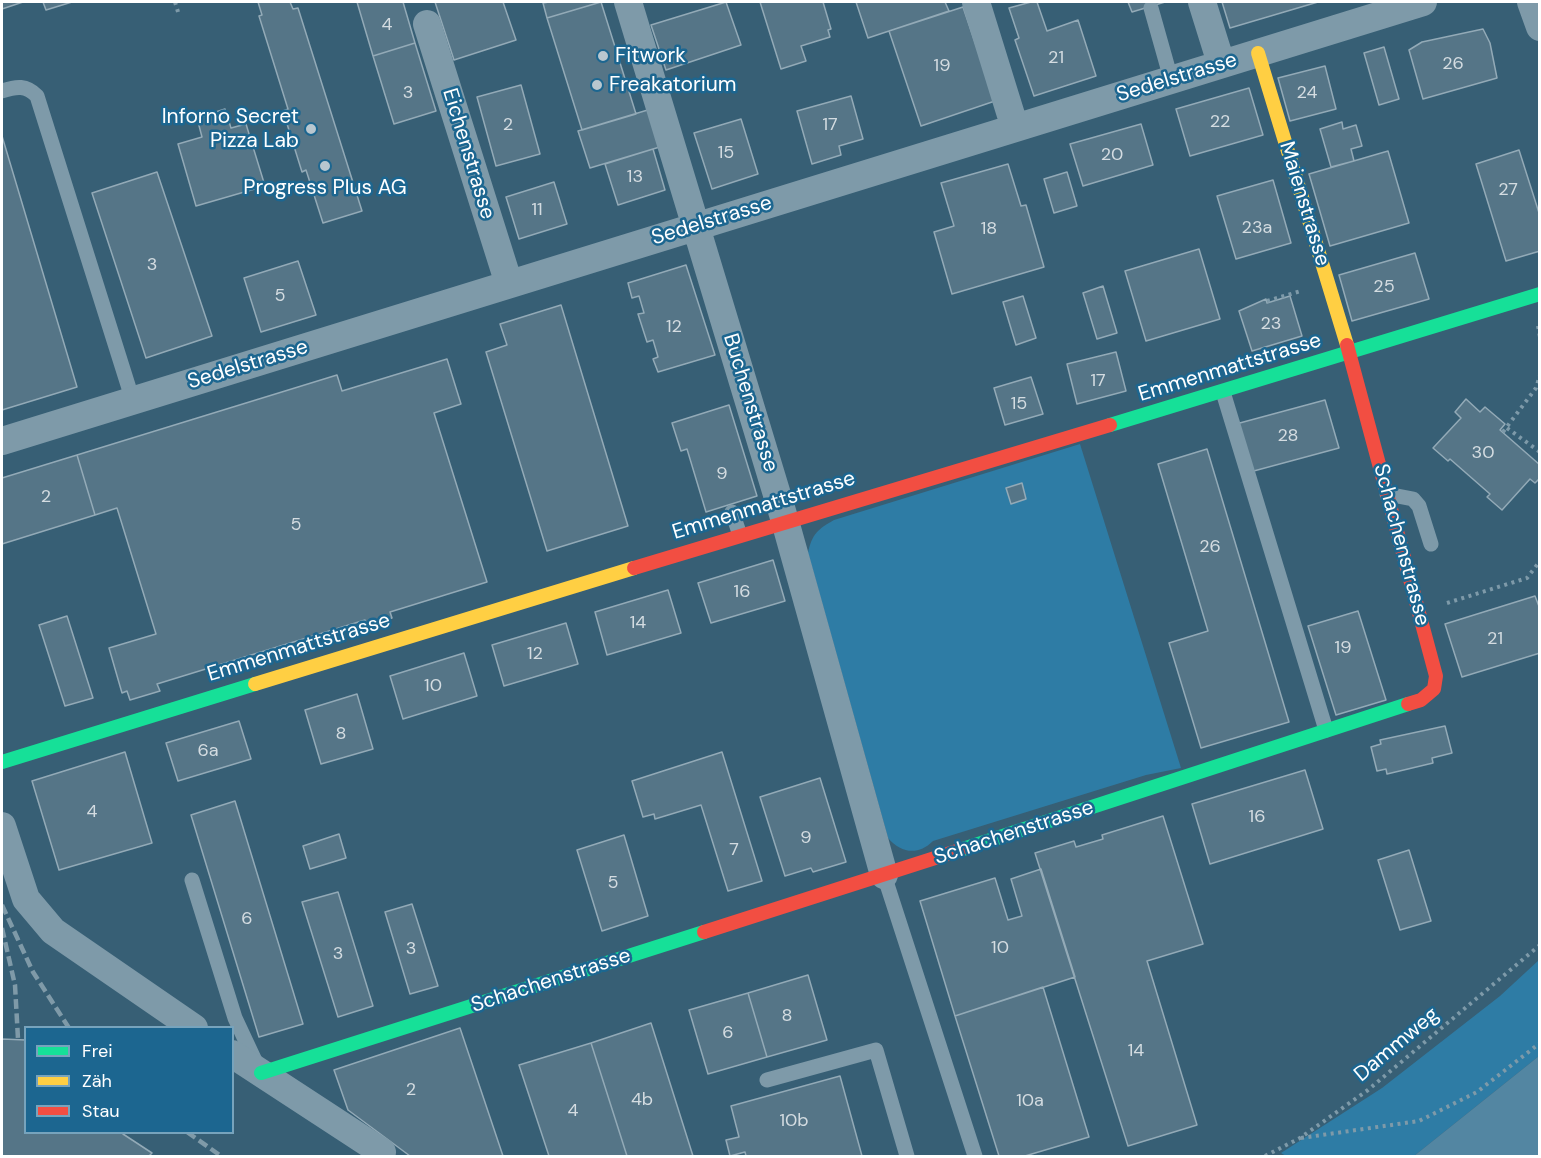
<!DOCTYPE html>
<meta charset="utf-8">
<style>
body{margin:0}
#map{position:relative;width:1541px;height:1158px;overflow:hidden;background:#375f75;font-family:"DM Sans",sans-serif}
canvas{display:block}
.frame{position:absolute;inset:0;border:3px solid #fff;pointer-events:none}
.legend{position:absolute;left:24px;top:1026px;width:210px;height:108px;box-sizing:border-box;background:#1c6690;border:2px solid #77a3bc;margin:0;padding:8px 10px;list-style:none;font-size:18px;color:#fff}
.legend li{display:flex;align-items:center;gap:12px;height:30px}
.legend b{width:30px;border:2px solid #77a3bc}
</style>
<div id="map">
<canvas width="1541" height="1158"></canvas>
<div class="frame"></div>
<ul class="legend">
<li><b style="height:8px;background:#16e098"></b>Frei</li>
<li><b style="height:8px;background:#ffcf43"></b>Zäh</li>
<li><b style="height:8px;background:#f24e42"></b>Stau</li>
</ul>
</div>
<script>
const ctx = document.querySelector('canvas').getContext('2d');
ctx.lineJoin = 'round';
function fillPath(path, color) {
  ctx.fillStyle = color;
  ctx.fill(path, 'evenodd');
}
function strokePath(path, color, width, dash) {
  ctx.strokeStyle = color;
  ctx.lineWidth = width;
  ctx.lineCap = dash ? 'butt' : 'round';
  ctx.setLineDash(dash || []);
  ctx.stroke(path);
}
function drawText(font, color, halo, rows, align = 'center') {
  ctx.font = font + ' "DM Sans",sans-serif';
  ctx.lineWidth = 5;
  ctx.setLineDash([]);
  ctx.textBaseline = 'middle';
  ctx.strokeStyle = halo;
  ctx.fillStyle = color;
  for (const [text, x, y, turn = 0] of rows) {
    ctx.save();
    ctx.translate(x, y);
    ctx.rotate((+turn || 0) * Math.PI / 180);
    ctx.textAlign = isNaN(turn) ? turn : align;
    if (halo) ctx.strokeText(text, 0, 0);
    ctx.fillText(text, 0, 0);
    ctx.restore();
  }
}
fillPath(new Path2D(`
 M1080,444L1181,768L1146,775L933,841C918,856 901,853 888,838L808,553C812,534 818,529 834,520Z
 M1539,960V1056L1414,1156H1286L1281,1153L1382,1088L1500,996Z`), '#2e7ca5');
fillPath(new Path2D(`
 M1539,1056V1156H1414Z`), '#5386a2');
const building = new Path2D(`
 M2,2H23L2,9Z
 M43,2H72L46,10Z
 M258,2H290L293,9L298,8L362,211L323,223L306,170L302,172L283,111L288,109L259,16L262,15Z
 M357,2H403L415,43L373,56Z
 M435,2H503L516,40L454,60Z
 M549,2H601L547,18L543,3Z
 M601,2L636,114L582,130L547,18Z
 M726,2L741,45L666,70L651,25Z
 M760,2H823L831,29L828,30L830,37L801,46L806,61L781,69Z
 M856,2H945L949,11L868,38Z
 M1031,2H1037L1047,31L1078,20L1096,76L1034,96L1015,40L1019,38L1009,8Z
 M1128,2H1165L1132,12Z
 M1222,2H1318L1230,28Z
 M963,7L995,101L921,126L889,31Z
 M1483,29L1490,43L1497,78L1423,99L1409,50L1422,42Z
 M415,43L436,111L394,124L373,56Z
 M1384,47L1399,99L1379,105L1364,53Z
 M1325,66L1336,109L1290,121L1278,78Z
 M521,85L540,154L496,166L477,97Z
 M1249,88L1263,135L1190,156L1176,109Z
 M851,96L863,139L839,146L841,155L812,164L797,111Z
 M225,109L231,128L246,124L265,186L196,206L178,144L202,137L197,118Z
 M651,109L663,146L590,168L578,131Z
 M741,119L758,174L712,189L694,133Z
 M1342,122L1343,129L1356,125L1362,146L1351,149L1354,161L1331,167L1320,129Z
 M1141,124L1153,165L1083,186L1070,144Z
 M2,136L77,387L2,410Z
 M653,149L665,190L618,205L605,164Z
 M1519,150L1540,216V251L1506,261L1476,164Z
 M1388,151L1409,223L1330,246L1309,174Z
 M1008,164L1021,206L1026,205L1044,267L952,294L934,232L954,226L941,183Z
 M157,172L212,336L146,358L92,193Z
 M1067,172L1077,206L1054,213L1044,179Z
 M1273,180L1291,243L1236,259L1217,196Z
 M554,182L567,224L519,239L506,197Z
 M1199,249L1220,319L1146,341L1125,271Z
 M1415,253L1429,299L1352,321L1339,275Z
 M298,261L316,315L261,332L244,278Z
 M686,265L715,355L658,372L653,359L658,357L653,340L647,342L638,314L644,313L639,296L632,298L628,283Z
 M1103,286L1117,333L1097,339L1083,293Z
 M1023,296L1036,338L1016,345L1003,302Z
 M1290,296L1302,336L1252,351L1239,311L1266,299L1267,303Z
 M561,305L628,526L547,551L486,352L507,345L500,324Z
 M1116,352L1126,391L1077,404L1067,364Z
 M447,359L461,404L434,413L487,582L390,612L392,618L367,626L365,620L157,684L160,691L130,700L127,691L122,693L109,648L156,634L117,508L95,515L77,455L337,375L342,391Z
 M1031,377L1043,414L1005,425L994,388Z
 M1466,399L1480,412L1485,407L1505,424L1500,430L1540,465V478L1535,483L1530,479L1502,510L1487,497L1490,494L1450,459L1448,461L1433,448L1461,418L1455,412Z
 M1325,400L1339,448L1250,472L1236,424Z
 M729,405L757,496L706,512L687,449L681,451L672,423Z
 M1207,449L1289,722L1201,748L1169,643L1208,631L1158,464Z
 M77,455L95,515L2,544V478Z
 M1022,483L1026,499L1011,504L1006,488Z
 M773,560L785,601L711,623L698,583Z
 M668,590L681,633L607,655L595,612Z
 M1535,596L1540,609V653L1462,677L1445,624Z
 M1358,611L1386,700L1336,715L1308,626Z
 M67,616L93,698L65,706L39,625Z
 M566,623L578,664L504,686L492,645Z
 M464,653L477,696L403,719L390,676Z
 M357,694L373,749L321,764L305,710Z
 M239,721L251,759L178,781L166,743Z
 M1445,726L1452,753L1432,758L1433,763L1387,774L1386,769L1377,771L1371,747L1381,744L1380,740Z
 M125,752L152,843L59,870L32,781Z
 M722,752L762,881L728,891L701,805L655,819L654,814L643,817L632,781Z
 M1305,770L1323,829L1210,864L1192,804Z
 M820,778L846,862L813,872L811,868L785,876L760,797Z
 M235,801L303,1024L259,1037L191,815Z
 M1163,816L1203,944L1147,961L1197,1125L1128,1146L1035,853L1074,841L1076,847L1103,839L1102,835Z
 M339,834L346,858L310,869L303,846Z
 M624,835L648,916L602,931L577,850Z
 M1409,850L1431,921L1400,930L1378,860Z
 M1041,869L1075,977L955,1016L920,901L995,878L1008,920L1022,916L1011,879Z
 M338,892L373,1006L338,1017L302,902Z
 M412,904L438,986L410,994L385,912Z
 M808,975L827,1040L767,1057L748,993Z
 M1043,987L1089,1137L1025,1156H999L955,1016Z
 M748,993L767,1057L708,1074L689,1010Z
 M651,1023L693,1156H627L591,1043Z
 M460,1028L503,1156H410L348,1110L334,1070Z
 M2,1039L26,1040V1132H124L123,1134L152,1153L149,1156H2Z
 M591,1043L627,1156H549L519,1065Z
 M840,1076L862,1156H746L745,1152L730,1156L726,1140L739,1137L731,1106Z`);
fillPath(building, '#557587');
strokePath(building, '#93aab7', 1.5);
strokePath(new Path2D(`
 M175,2L178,12
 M1267,301L1301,291
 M1538,326L1540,337
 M1507,428L1540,452
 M1503,432L1536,388L1540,375
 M1447,603L1527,578L1540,561
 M1301,1138L1419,1121L1477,1092L1540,1043
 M1265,1156L1300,1138L1368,1090L1540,945`), '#7e9aa9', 4, [3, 4.5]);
strokePath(new Path2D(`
 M1151,8L1171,79
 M2,91C17,86 26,85 37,96L133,401
 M1223,392L1326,730
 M1387,494L1413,499L1419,506L1431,544
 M732,512L740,535
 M884,875L975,1156
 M192,880L235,1018L257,1065
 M767,1080L876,1050L907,1156`), '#7e9aa9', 15);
strokePath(new Path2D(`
 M628,2L785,521L884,875
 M976,2L1015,128
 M1202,2L1221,63
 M1531,2L1540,27
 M427,24L509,284
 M2,441L1423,2
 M2,826L26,899L53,931L194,1028
 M232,1054L382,1152`), '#7e9aa9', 28);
strokePath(new Path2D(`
 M1110,425L1540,294
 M2,762L255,684
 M960,850L1408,704
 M261,1073L704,932`), '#16e098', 14);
strokePath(new Path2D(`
 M1258,53L1347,345
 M255,684L634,568`), '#ffcf43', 14);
strokePath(new Path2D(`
 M1347,345L1436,676L1434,689L1421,700L1408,704
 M634,568L1110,425
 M704,932L960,850`), '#f24e42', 14);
strokePath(new Path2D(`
 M2,905L33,972L69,1028
 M2,928L15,985L18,1039
 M187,1132L221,1156`), '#7f9aa8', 4.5, [10, 4.5]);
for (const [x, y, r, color] of [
 [603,56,6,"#b9c7cf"],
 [597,85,6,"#b9c7cf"],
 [311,129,6,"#b9c7cf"],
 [325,166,6,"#b9c7cf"]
]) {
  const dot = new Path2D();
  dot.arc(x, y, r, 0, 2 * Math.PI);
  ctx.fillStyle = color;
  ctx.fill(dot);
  strokePath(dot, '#1c6690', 2);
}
drawText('18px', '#d4dce1', null, [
 ["4",387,25],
 ["21",1056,58],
 ["26",1453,64],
 ["19",942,66],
 ["3",408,93],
 ["24",1307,93],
 ["22",1220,122],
 ["2",508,125],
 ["17",830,125],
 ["15",726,153],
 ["20",1112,155],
 ["13",635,177],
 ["27",1508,190],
 ["11",537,210],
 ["23a",1257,228],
 ["18",989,229],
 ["3",152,265],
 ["25",1384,287],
 ["5",280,296],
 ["23",1271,324],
 ["12",674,327],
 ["17",1098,381],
 ["15",1019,404],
 ["28",1288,436],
 ["30",1483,453],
 ["9",722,474],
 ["2",46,497],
 ["5",296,525],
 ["26",1210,547],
 ["16",742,592],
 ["14",638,623],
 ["21",1495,639],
 ["19",1343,648],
 ["12",535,654],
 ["10",433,686],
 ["8",341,734],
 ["6a",208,751],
 ["4",92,812],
 ["16",1257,817],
 ["9",806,838],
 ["7",734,850],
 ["5",613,883],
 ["6",247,919],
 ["10",1000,948],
 ["3",411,949],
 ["3",338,954],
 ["8",787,1016],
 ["6",728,1033],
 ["14",1136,1051],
 ["2",411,1090],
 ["4b",642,1100],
 ["10a",1030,1101],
 ["4",573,1111],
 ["10b",794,1121]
]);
drawText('21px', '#fff', '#1c6690', [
 ["Fitwork",615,56],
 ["Freakatorium",609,85],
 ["Inforno Secret",299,117,"right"],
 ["Pizza Lab",299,141,"right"],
 ["Progress Plus AG",325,188,"center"]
], 'left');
drawText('21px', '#fff', '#1c6690', [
 ["Sedelstrasse",1177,78,-17],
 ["Eichenstrasse",468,154,73],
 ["Maienstrasse",1304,204,73],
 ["Sedelstrasse",712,221,-17],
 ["Sedelstrasse",248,365,-17],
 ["Emmenmattstrasse",1230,368,-17],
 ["Buchenstrasse",750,403,73],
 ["Emmenmattstrasse",764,506,-17],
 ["Schachenstrasse",1401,545,75],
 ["Emmenmattstrasse",299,648,-17],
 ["Schachenstrasse",1014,833,-18],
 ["Schachenstrasse",551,981,-18],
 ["Dammweg",1397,1045,-40]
]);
</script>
